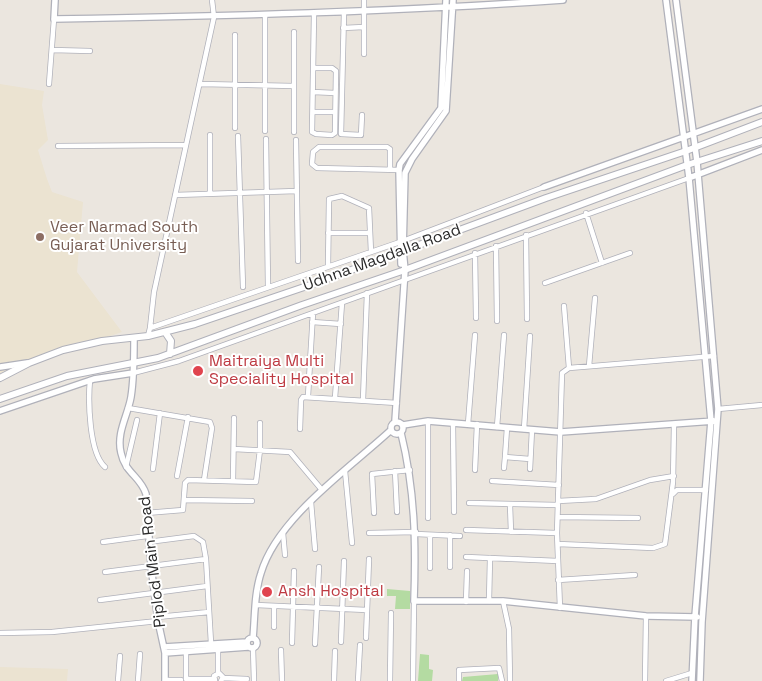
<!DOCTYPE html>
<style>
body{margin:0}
canvas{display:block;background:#ebe6df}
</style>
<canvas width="762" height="681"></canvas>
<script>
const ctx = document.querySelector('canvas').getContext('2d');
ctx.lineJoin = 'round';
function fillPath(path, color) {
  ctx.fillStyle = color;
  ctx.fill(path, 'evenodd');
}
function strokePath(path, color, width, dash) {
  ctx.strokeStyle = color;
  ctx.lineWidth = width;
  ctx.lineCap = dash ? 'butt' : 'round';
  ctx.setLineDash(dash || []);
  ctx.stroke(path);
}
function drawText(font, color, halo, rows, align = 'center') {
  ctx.font = font + ' "Space Grotesk",sans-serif';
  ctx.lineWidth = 4;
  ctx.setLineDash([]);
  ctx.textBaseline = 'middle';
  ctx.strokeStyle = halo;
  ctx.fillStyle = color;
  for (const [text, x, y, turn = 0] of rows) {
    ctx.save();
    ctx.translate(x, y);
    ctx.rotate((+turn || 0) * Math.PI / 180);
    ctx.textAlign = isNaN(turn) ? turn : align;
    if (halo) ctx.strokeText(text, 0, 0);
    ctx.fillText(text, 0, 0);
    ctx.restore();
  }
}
fillPath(new Path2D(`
 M0,84L44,91L42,105L48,140L38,150L47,179L52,192L83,202L77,272L122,332L0,373Z
 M0,667L68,669L67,681H0Z`), '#ebe3d1');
fillPath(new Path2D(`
 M387,589L410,591V609H395L396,596H387Z
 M420,654L429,655V669L433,670L432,681H418Z
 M498,674V681H462L463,677Z`), '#b4dba2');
const minor = new Path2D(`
 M364,0V54
 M344,12L341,134L361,135L362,115
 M343,28L364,27
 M52,50L90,51
 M313,68H332L336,71L335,133L332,135L316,134L312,132L314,14
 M49,84L54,19
 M201,84L294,86
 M313,92L335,93
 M313,112H335
 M235,128V35
 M265,131V15
 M294,132V32
 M238,136L243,287
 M266,139L268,287
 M296,140L298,261
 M58,146L186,145
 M390,170V149L387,147H319L313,152L312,164L317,168L399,170
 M210,194V135
 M175,195L297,191
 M586,213L602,263
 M328,233H370
 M526,235L527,319
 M496,246L497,321
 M475,253L476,318
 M328,266L329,199L342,196L369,208L371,252
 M545,283L630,253
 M564,306L569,368
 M312,322L341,324
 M150,328L154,292L214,17L212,0
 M148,336L150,328L400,242L544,187
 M589,366L595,298
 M133,373L179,361L689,178
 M90,380C88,401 89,453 105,467
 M308,396L313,313
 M335,398L342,303
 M363,400L367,293
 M128,408L210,422L212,428L204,480
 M718,409L762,405
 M428,421V518
 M453,423L454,512
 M468,424L475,335
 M497,427L504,335
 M507,428L505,457L530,459
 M300,429L301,400L303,397L397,403
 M524,429L530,336
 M234,449L290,452L322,490
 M126,467L137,420
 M504,468L505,457
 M153,469L160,413
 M530,469L532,430
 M475,470L477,424
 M345,471L352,543
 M395,471L397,512
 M177,476L188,417
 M233,481L234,418
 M492,481L559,485
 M673,494L677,490H706
 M185,500L252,501
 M558,501L596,499L650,480L674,476
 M311,502L315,549
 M469,503L558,505
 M510,505L511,532
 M146,513L183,510L185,483L188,480L256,482L260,450V423
 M374,513L372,474L410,470
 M558,517L638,518
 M466,530L557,533
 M283,533L285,555
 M369,533L416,532
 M416,534L460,536
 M450,535V567
 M103,542L147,536
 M148,542L194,536L203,542L206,559L211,643
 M558,544L653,548L665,544L673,482L674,424
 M466,557L558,561
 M430,568V535
 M105,572L206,559
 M558,580L635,575
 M100,600L207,586
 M489,601L490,558
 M503,601L509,629L510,681
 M466,602L467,571
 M256,605L367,610
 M560,608L557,533L562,373L569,368L714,356
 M157,617L209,612
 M274,627V606
 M0,633L52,632L158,621
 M366,638L369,559
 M341,642L344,561
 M292,643L294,571
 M315,644L319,567
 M253,648L254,681
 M281,650L282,681
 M186,652V679H214
 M218,673V650
 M223,678L247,679
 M165,680H181
 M215,680L214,676L219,673L223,677L221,681
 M118,681L120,656
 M138,681L140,654
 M334,681L335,651
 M358,681L360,645
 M390,681L391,613
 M413,681L414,601
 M459,681V670L499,668L502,681
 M645,681L646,616
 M666,681L692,673`);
const tertiary = new Path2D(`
 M55,0L54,19C224,16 393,12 563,0
 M666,0L689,178L711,421L695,616L692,681
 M676,0L697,162L718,409L702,622L700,681
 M689,178L762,150
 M544,187L762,109
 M401,264L399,170L400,164L441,108L446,0
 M134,339C134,358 134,378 131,397C128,415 116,433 121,453C125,473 141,477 146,494L151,566L158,621L165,653V681
 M0,367L27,363
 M0,411L94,379L133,373
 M395,421L405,270L403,250L405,173L412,159L446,111L453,0
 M391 428a6 6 0 1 1 12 0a6 6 0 1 1-12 0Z
 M403,425L428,421L561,432L714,421
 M401,433C415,490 416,542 414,601H503L646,616L697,617
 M247 643a5 5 0 1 1 10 0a5 5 0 1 1-10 0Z
 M253,638C255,617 254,594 261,573C277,518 350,468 391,430
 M164,647L247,642
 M165,653L248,647`);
const secondary = new Path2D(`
 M165,332L171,341L170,354
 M0,378L29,363L63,350L102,341L148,336L195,324L316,283L546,198L686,151L762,122
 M0,399L67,376L158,358L302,305L402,271L687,165L762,141`);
strokePath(minor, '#b0b1ba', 6);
strokePath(tertiary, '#b0b1ba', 8);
strokePath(secondary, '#b0b1ba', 8);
strokePath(minor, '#fff', 4.5);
strokePath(tertiary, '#fff', 5.5);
strokePath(secondary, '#fff', 6);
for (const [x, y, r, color] of [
 [40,237,5,"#8d6e63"],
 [198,371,6,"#e0444e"],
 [267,592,6,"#e0444e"]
]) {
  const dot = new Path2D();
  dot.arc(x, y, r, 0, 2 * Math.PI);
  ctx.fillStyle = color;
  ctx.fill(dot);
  strokePath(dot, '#fff', 2);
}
drawText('16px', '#785e54', '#fff', [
 ["Veer Narmad South",50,228],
 ["Gujarat University",50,246]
], 'left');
drawText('16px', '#2b2b2b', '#fff', [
 ["Udhna Magdalla Road",382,258,-20],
 ["Piplod Main Road",153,562,-97]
]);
drawText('16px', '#be3a42', '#fff', [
 ["Maitraiya Multi",209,362],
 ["Speciality Hospital",209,380],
 ["Ansh Hospital",278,592]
], 'left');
</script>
